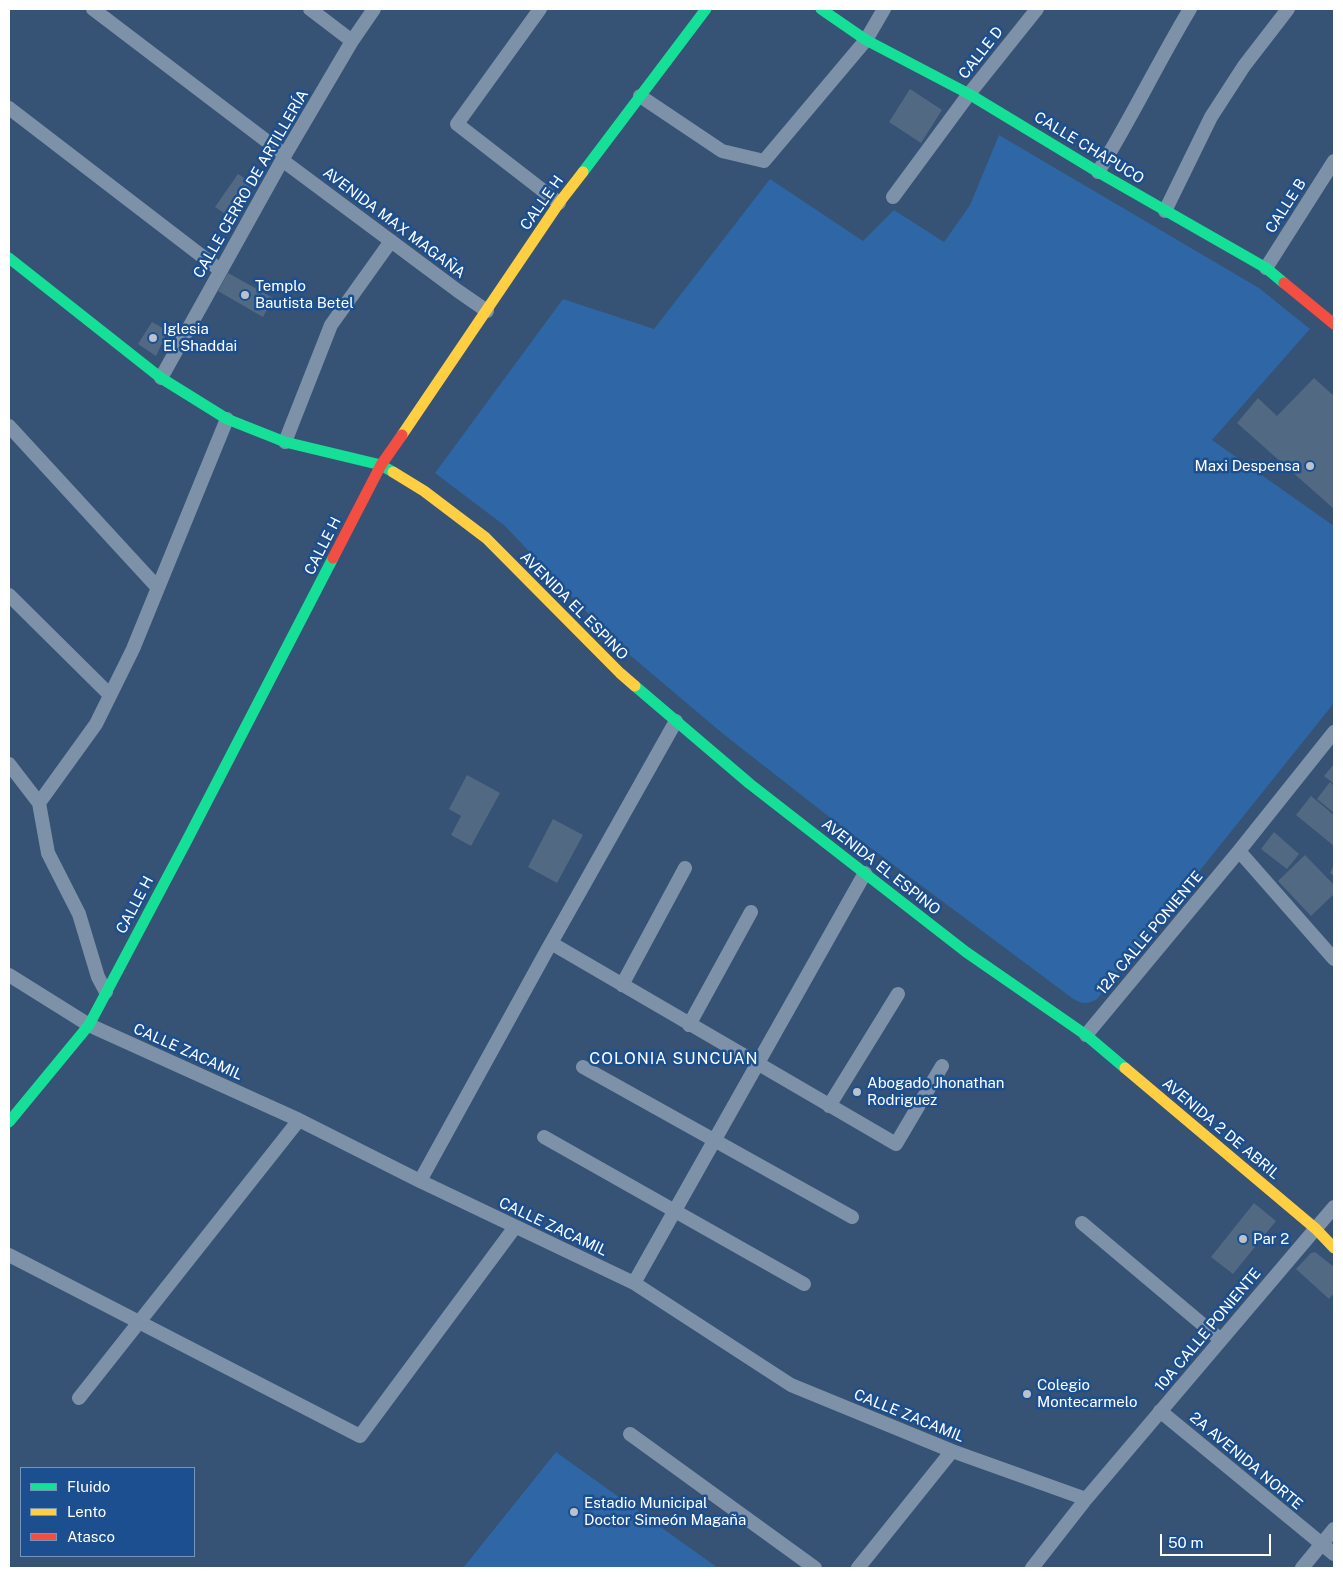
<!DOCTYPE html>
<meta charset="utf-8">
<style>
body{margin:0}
#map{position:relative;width:1343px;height:1577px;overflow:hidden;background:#365274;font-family:"Public Sans",sans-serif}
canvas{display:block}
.frame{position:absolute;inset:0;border:10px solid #fff;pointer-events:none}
.legend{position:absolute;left:20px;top:1467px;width:175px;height:90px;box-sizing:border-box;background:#1b4f8f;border:1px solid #7695bc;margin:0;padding:6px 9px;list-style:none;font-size:15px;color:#fff}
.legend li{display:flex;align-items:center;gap:10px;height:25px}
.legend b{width:25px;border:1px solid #7695bc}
.scale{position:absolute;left:1160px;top:1534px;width:111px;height:22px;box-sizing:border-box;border:2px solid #fff;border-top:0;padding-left:6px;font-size:15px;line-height:18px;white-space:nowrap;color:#fff;-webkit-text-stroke:4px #1b4f8f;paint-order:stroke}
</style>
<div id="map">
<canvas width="1343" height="1577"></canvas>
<div class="frame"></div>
<ul class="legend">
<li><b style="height:6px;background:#16e098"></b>Fluido</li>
<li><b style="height:6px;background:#ffcf43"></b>Lento</li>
<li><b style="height:6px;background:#f24e42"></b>Atasco</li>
</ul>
<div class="scale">50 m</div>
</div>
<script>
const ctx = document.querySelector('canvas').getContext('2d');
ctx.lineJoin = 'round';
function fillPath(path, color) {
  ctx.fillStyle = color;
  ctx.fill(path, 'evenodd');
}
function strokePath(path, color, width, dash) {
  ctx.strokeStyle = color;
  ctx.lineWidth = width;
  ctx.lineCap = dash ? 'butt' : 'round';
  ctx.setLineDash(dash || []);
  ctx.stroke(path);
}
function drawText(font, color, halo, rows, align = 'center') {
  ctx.font = font + ' "Public Sans",sans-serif';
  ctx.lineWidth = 5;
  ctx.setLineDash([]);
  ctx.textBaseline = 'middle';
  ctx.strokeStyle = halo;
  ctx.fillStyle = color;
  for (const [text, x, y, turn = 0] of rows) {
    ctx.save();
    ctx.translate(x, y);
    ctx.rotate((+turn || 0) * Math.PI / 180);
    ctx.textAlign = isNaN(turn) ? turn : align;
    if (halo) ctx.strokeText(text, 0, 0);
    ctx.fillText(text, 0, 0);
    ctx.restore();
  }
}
fillPath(new Path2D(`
 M999,135L1259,288L1310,329L1212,440L1334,526V703L1097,999C1087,1005 1081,1004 1072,998L828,816L722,733L618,645L505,526L435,473L563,299L654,329L770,179L863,241L894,210L944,242L970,205Z
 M556,1452L718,1568H463Z`), '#2f66a5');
fillPath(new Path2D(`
 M910,89L942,110L921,143L889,122Z
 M238,174L254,184L231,218L215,207Z
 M228,273L273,298L263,317L218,291Z
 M152,322L168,331L156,356L138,344Z
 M1314,378L1334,396V509L1237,423L1258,398L1277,416Z
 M1334,764V784L1324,776Z
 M467,775L500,793L471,846L451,835L461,816L449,809Z
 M1330,782L1334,786V813L1317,799Z
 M1311,796L1334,815V846L1296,815Z
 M553,819L583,835L557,883L528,867Z
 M1274,832L1299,854L1287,869L1261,849Z
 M1305,855L1334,885V894L1311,916L1278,881Z
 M1334,865V876L1330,873Z
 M1254,1203L1276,1221L1233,1274L1211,1257Z
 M1315,1252L1334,1267V1293L1329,1299L1296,1269L1311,1253Z`), '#526984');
strokePath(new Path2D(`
 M93,9L285,155
 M310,9L352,41
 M540,9L457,124L559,203
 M640,96L722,151L764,161L866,40L884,9
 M9,108L220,270
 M282,160L458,291L487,311
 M1098,172C1131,119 1158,62 1190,9
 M893,197L969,94L1037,9
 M1165,211L1211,117L1244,66L1288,9
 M1266,268L1334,161
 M161,378L285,155L352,41L374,9
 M9,426L158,588
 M285,442L331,325L391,241
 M9,595L110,695
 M9,764L39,803L48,853L79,914L98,977L106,992
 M39,803L96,724L133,649L227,419
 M1239,851L1334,959
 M551,943L896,1144L942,1066
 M9,975L89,1025L299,1120L420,1181L634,1283L791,1385L952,1451L1086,1499
 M622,985L685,868
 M689,1025L751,912
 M1086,1035L1239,851L1334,732
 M583,1067L852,1217
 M829,1106L898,994
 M544,1137L804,1284
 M420,1181L546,952L676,721
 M1082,1223L1221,1340
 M9,1255L360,1436L515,1227
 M634,1283L865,873
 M79,1398L299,1120
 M1160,1411L1334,1554
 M630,1434L815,1568
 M858,1568L952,1451
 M1032,1568L1086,1499L1334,1207
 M1302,1568L1334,1529`), '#7d92a8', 14);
strokePath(new Path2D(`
 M821,9L866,40L969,94L1098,172L1266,268L1284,283
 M583,172L706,9
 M9,258L161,378L227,419L285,442L381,465L393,472
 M635,686L750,784L966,952L1086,1035L1125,1068
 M9,1122L89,1025L185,844L333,558`), '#16e098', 11);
strokePath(new Path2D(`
 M402,435L559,203L583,172
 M393,472L424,491L486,538L620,673L635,686
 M1125,1068L1316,1229L1334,1248`), '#ffcf43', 11);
strokePath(new Path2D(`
 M1284,283L1334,324
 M333,558L381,465L402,435`), '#f24e42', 11);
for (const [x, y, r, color] of [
 [245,295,5,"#b9c2ce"],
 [153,338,5,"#b9c2ce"],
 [1310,466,5,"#b9c2ce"],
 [857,1092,5,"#b9c2ce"],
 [1243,1239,5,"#b9c2ce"],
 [1027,1394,5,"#b9c2ce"],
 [574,1512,5,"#b9c2ce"]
]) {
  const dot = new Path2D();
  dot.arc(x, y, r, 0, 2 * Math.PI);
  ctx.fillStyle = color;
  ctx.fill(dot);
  strokePath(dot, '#1b4f8f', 2);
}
drawText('15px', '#fff', '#1b4f8f', [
 ["CALLE D",981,53,-52],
 ["CALLE CHAPUCO",1089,148,31],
 ["CALLE CERRO DE ARTILLERÍA",251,184,-60],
 ["CALLE H",542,203,-55],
 ["CALLE B",1286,206,-57],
 ["AVENIDA MAX MAGAÑA",394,223,37],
 ["CALLE H",323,546,-63],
 ["AVENIDA EL ESPINO",574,606,45],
 ["AVENIDA EL ESPINO",881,867,38],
 ["CALLE H",135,905,-62],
 ["12A CALLE PONIENTE",1150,933,-50],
 ["CALLE ZACAMIL",188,1052,24],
 ["AVENIDA 2 DE ABRIL",1221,1129,40],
 ["CALLE ZACAMIL",553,1227,25],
 ["10A CALLE PONIENTE",1208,1330,-50],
 ["CALLE ZACAMIL",909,1416,22],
 ["2A AVENIDA NORTE",1246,1461,40]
]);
drawText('15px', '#fff', '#1b4f8f', [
 ["Templo",255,286],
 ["Bautista Betel",255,303],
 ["Iglesia",163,329],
 ["El Shaddai",163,346],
 ["Maxi Despensa",1300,466,"right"],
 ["Abogado Jhonathan",867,1083],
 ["Rodriguez",867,1100],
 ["Par 2",1253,1239],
 ["Colegio",1037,1385],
 ["Montecarmelo",1037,1402],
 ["Estadio Municipal",584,1503],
 ["Doctor Simeón Magaña",584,1520]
], 'left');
ctx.letterSpacing = '1px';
drawText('16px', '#fff', '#1b4f8f', [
 ["COLONIA SUNCUAN",674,1059]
]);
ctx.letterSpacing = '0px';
</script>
